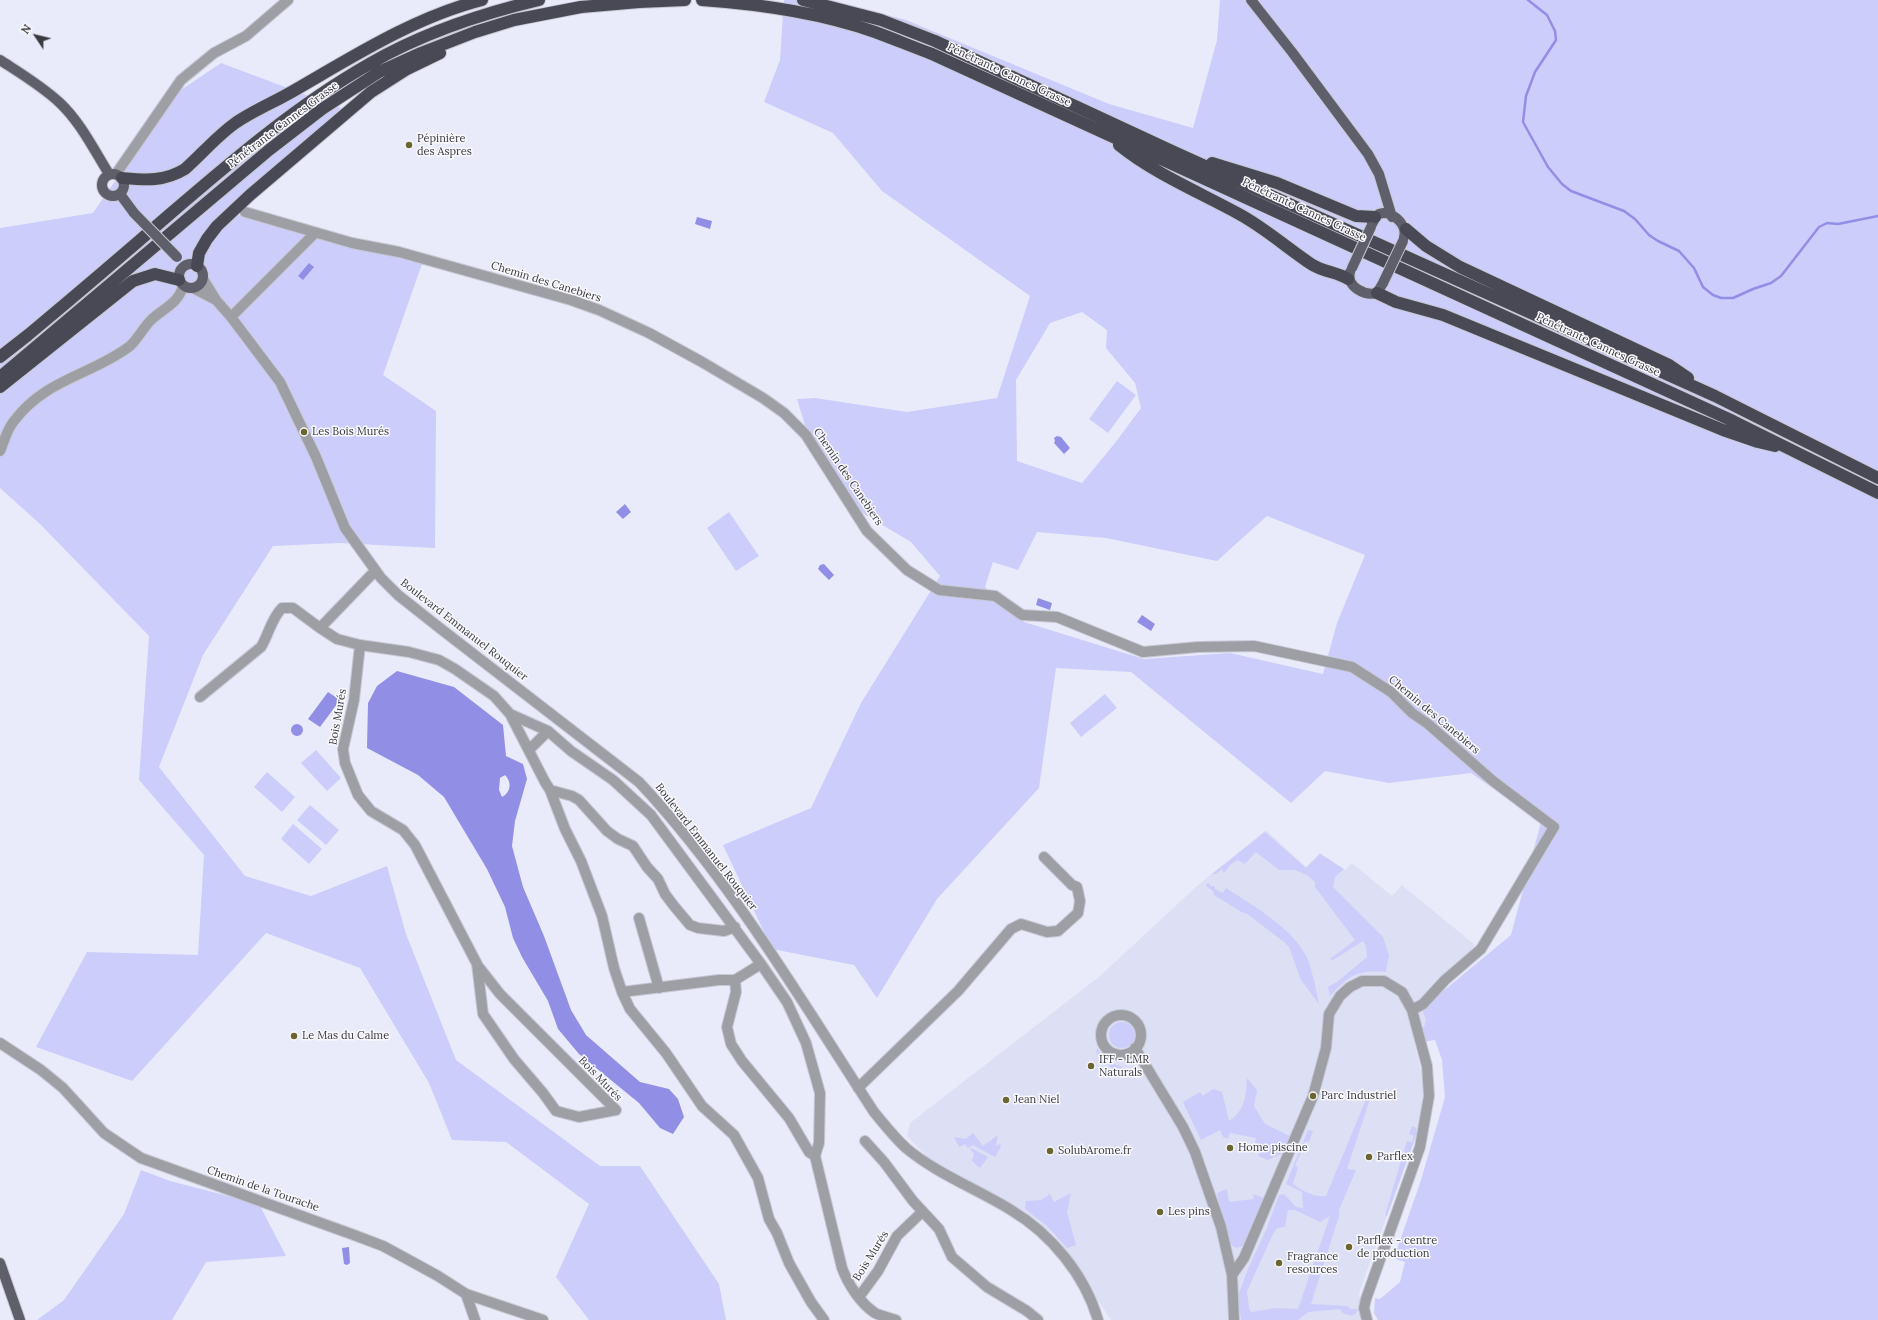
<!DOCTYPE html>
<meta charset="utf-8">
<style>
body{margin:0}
#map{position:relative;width:1878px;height:1320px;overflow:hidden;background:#eaebfa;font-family:Lora,serif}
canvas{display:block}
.north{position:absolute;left:16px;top:16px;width:40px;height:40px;-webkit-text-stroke:3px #f9f9fd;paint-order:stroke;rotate:305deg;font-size:11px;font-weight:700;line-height:16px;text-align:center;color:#3a3a40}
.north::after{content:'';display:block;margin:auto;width:14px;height:18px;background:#3a3a40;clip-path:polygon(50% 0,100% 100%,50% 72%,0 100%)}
</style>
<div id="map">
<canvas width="1878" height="1320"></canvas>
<div class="north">N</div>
</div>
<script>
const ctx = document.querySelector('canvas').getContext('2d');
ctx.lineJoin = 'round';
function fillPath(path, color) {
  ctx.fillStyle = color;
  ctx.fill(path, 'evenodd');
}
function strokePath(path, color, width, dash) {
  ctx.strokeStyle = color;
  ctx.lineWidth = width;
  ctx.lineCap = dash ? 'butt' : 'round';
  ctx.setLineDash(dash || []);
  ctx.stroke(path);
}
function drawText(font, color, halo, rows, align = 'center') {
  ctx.font = font + ' Lora,serif';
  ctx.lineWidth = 3;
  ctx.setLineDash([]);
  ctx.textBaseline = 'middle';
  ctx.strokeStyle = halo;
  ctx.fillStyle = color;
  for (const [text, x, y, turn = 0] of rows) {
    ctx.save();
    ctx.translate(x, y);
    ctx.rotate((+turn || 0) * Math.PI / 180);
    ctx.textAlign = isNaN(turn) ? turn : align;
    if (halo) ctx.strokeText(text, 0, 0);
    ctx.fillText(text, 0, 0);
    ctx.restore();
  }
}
fillPath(new Path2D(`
 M1266,830L1306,867L1320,853L1345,870L1352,863L1392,896L1402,885L1475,945L1431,1001L1424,1027L1417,1026L1413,1037L1423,1080L1422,1112L1417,1133L1359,1293L1364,1320H1111L1055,1236L1025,1213L927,1157L907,1136L910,1123L1100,976L1197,886Z`), '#dddff4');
fillPath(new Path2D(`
 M784,0H829L906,20L1109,104L1193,128L1217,40L1220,0H1878V1320H1378L1374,1313L1375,1298L1380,1299L1400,1282L1405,1262L1395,1259V1255L1421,1180L1445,1097L1442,1060L1435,1040L1423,1042L1417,1026L1424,1027L1426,1019L1422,1010L1431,1001L1511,935L1541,822L1471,773L1389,783L1325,771L1291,803L1131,672L1056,668L1039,788L937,899L877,998L854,965L772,949L723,845L811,808L861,703L940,576L911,542L849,505L815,458L797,399L815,398L907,412L997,398L1030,296L882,191L833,133L764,102L780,60ZM1082,312L1107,330L1106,348L1135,383L1141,408L1115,443L1082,483L1017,461L1016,380L1050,323ZM1267,516L1365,555L1337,623L1323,674L1230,653L1144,659L1024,622L1022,615L985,587L993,562L1018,570L1037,532L1106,538L1217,561Z
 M221,63L341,108L238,215L422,264L383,375L436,411L435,548L339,543L273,546L203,655L159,767L245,876L311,896L387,866L406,934L456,1060L600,1166H640L719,1284L726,1320H589L556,1277L589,1204L506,1142L452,1140L429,1083L360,968L266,933L132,1081L36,1047L87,952L198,955L204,855L139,780L149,636L40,524L0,488V228L93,213L175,94Z
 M1117,381L1136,395L1108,433L1089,419Z
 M729,512L759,556L736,571L707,528Z
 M1105,694L1117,708L1081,737L1070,723Z
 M316,750L341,778L327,791L301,763Z
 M267,772L295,797L282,812L254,787Z
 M310,805L339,830L326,845L297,820Z
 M293,824L322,849L309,864L281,839Z
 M1265,832L1306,868L1320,854L1344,869L1335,877L1333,887L1383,937L1389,955L1386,972C1356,970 1350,975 1330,996L1328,987L1337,982L1367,957L1366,946L1363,941L1333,960L1330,959L1355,940L1315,887V882L1307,875L1295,870H1279L1256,852L1245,864L1238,860L1231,864L1224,873L1222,869L1216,874H1212Z
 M1208,883L1211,886H1215V889L1223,893L1226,888C1252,905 1296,930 1308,960C1313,974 1316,990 1319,1004L1301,980L1289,947L1284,942L1246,913L1245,914L1214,895L1213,891L1206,886Z
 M1109 1035a13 13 0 1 1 26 0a13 13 0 1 1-26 0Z
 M1097,1048L1105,1061L1122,1067L1121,1075C1111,1066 1105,1065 1096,1052Z
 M1247,1078L1257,1090L1254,1106L1265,1124L1290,1136L1283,1153L1268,1160L1258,1156L1263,1146L1255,1143L1256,1138L1230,1133L1228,1139L1223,1137L1220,1130L1201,1140L1183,1102L1200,1092L1203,1096L1213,1089L1222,1092L1229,1121C1245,1111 1246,1096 1247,1078Z
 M1369,1092L1372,1093L1347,1169L1356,1170L1339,1210V1216L1311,1304L1348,1306L1350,1309H1359L1354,1315C1348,1316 1343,1314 1339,1309L1308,1312L1298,1320H1241L1238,1296L1248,1269L1267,1228L1279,1195L1284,1194L1296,1207L1303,1208L1302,1192L1286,1184L1308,1130L1313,1131L1309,1142L1306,1141L1295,1166L1298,1167L1293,1184C1301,1190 1315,1198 1326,1196ZM1288,1210H1295L1320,1222L1330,1216L1298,1309L1276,1308L1251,1312L1249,1308L1247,1291L1273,1234L1277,1228L1285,1227Z
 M1412,1126L1416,1128L1417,1133L1387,1216L1385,1215L1406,1144L1407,1141L1412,1142L1414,1136L1409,1134Z
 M973,1133L983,1146L998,1135L996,1146L1000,1144L1001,1146L995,1157L973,1145L968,1148L965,1144L959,1147L954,1137L966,1139Z
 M971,1148L988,1157L980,1168L972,1161L974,1154L970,1149Z
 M141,1170L170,1181L259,1204L286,1256L206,1262L172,1320H37L64,1300L124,1214Z
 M1227,1189L1229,1202L1254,1199L1253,1194L1264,1198L1246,1245L1236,1248L1227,1242L1217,1193Z
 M1071,1193L1067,1212L1076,1245L1067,1248L1047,1226L1025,1209L1026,1201L1041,1200L1050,1194L1054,1202Z`), '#cccdfb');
fillPath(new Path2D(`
 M697,217L712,221L710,229L695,224Z
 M309,263L314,267L303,280L298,276Z
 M1057,436L1061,437L1070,448L1064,454L1054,443L1055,441L1054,438Z
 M625,504L631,512L623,519L616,512Z
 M824,564L834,575L829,580L818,569L820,565Z
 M1038,598L1052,603L1050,610L1036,605Z
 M1142,615L1155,624L1151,631L1137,622Z
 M397,671L454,687L503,725L506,756L523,764L527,779L515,821L512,846L523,887L544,936L571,1010L586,1035L640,1082L669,1089L678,1099L684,1117L673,1134L660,1128L639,1103L579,1054L558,1029L548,1001L522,957L513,938L505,907L487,869L444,797L418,775L367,748L368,703L377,686ZM505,775C512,782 511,792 502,797L499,790L500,778Z
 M328,692L340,700L320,727L308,719Z
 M291 730a6 6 0 1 1 12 0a6 6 0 1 1-12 0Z
 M349,1247L350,1263L347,1265L344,1264L342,1248Z`), '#908fe5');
strokePath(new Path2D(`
 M1528,0L1547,15L1555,31L1556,40L1535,72L1526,96L1523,122L1548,167L1562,184L1571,191L1624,211L1635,219L1649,235L1658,241L1679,251L1694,268L1703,287L1713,295L1721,298H1733L1753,289L1771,283L1781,276L1819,227L1827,223L1838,224L1878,216`), '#908fe5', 2.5);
const minor = new Path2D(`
 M116,174L181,80L214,53L246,36L288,0
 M245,212L352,243L399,252L571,300L599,310L649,333L702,362L763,398L784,413L806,435L867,531L907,570L939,590L995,596L1022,615L1057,617L1143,652L1198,647L1254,646L1352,667L1391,692L1412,713L1428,724L1493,781L1554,827L1481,949L1445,980L1423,1004L1412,1010
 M203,279L216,300L231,317L280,382L316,457L345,528L381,578L398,595L441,629L639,782C730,879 801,1000 874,1112C884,1124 894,1137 906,1148C937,1174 977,1189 1011,1210C1051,1234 1085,1275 1098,1320
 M193,288L216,300
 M231,317L315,233
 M0,451C4,442 7,429 14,421C45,379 92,375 130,346C138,339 143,328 151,320C162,309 180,303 183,285
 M375,571L320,628L337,639L360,645L354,700L343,749L345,763L358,795L371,811L403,830L415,845L477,964L483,1014L514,1059L543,1093L556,1111L579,1117L616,1110
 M360,645L409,652L439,660L455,669L494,696L510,714L545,782L550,790L565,829L581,861L602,916L614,968L622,992L630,1009L666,1053L702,1106L734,1135L758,1178L769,1219L777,1233L789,1263L811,1302L824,1320
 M200,697L261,647C269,634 271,619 282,608H293L320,628
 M510,714L548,731L571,751L613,780L651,815L761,964L787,1002L806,1043L820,1093L819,1143L815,1156
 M529,750L548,731
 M550,790L572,796L579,800L607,831L618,839L633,846L647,867L658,879L665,894L674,906L690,925L698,928L724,931L735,927
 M639,918L659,988
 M478,966L500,994L616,1110
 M735,980L736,992L727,1027L731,1044L742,1061L789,1118L809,1152L815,1156L842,1268C848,1284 860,1303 875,1313C881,1316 890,1318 896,1320
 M622,992L719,980H735L761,964
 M1101 1035a20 20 0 1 1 40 0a20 20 0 1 1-40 0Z
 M0,1043L41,1070L63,1088L104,1133L141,1158L354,1235L383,1246L407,1259L438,1276L466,1294L543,1320
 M1135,1048L1183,1127L1195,1152L1221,1227L1232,1275L1234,1320
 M858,1088L958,991L1011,929L1021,924L1047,932L1058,931L1078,913L1080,901L1077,887L1072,885L1044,857
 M865,1141L884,1162L913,1201L939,1229L952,1257L987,1287L1027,1311L1038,1320
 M1232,1275L1244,1258L1313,1096L1326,1048L1329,1014L1340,996L1350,987L1362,981H1384L1402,992L1412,1010L1427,1066L1429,1096L1420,1147L1366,1299L1364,1308L1367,1320
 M466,1294L475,1320
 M859,1297L878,1271L897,1236L922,1212`);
const major = new Path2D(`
 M1251,0L1292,52L1368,154L1379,174L1392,217
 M0,60C20,73 42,86 60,103C81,123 94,150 109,174
 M102 185a11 11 0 1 1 22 0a11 11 0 1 1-22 0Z
 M120,194L134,213
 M1372,224C1374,221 1375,216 1379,214C1389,209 1408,223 1404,237
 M179 276a12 12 0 1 1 24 0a12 12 0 1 1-24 0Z
 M1350,272C1346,287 1365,296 1377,293L1383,283
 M0,1263L20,1320`);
const highway = new Path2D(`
 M702,0C759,4 821,13 875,32C894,39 913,47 932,54L1733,421L1878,493
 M803,0L881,20L935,41L1174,152L1715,396L1878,478
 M1119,145C1155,174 1199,192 1239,214C1265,228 1287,248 1311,264C1323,272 1337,272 1348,279
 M1212,163L1277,183L1356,216L1375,217
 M122,178C145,180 164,182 185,169C201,155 216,137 234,124C252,111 275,102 295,90C354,56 415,17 482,0
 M1406,229L1426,246L1460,267L1669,365L1688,378
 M197,266L199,253L207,239L217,226L250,195L371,92L407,69L440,53
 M1377,293L1396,302L1443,315L1723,430L1758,442L1775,446
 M0,357L28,335C76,295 123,255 170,214C234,159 297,105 371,63C423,33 480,14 539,0
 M0,377L269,150L322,109L379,72L421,53L475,32L514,20L581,7L639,2L685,0
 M0,387L133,281L155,274L179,280`);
strokePath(minor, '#c7c8d5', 12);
strokePath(major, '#c7c8d5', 12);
strokePath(highway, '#c7c8d5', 14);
strokePath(minor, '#9e9fa5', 10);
strokePath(major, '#5e5f6a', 10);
strokePath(highway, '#484955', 12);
const majorBridge = new Path2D(`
 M134,213L177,257
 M1352,268L1371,227
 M1383,283L1403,241`);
strokePath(majorBridge, '#c7c8d5', 12, []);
strokePath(majorBridge, '#5e5f6a', 10);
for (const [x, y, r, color] of [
 [409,145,4,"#6a6531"],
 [304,432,4,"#6a6531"],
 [294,1036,4,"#6a6531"],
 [1091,1066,4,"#6a6531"],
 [1313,1096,4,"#6a6531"],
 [1006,1100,4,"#6a6531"],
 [1230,1148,4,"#6a6531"],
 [1050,1151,4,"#6a6531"],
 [1369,1157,4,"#6a6531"],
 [1160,1212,4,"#6a6531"],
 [1349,1247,4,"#6a6531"],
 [1279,1263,4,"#6a6531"]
]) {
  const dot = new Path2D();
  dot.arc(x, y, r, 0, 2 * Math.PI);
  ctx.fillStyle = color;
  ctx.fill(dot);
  strokePath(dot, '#f9f9fd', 1.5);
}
drawText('11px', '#3a3a40', '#f9f9fd', [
 ["Pénétrante Cannes Grasse",1009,75,25],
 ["Pénétrante Cannes Grasse",283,125,-37],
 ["Pénétrante Cannes Grasse",1304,210,25],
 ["Chemin des Canebiers",546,282,17],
 ["Pénétrante Cannes Grasse",1598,345,25],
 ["Chemin des Canebiers",848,477,56],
 ["Boulevard Emmanuel Rouquier",464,630,38],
 ["Chemin des Canebiers",1434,715,40],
 ["Bois Murés",338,717,-80],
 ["Boulevard Emmanuel Rouquier",706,847,52],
 ["Bois Murés",600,1079,46],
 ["Chemin de la Tourache",263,1189,19],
 ["Bois Murés",871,1256,-58]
]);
drawText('11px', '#3a3a40', '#f9f9fd', [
 ["Pépinière",417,139],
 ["des Aspres",417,152],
 ["Les Bois Murés",312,432],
 ["Le Mas du Calme",302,1036],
 ["IFF - LMR",1099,1060],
 ["Naturals",1099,1073],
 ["Parc Industriel",1321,1096],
 ["Jean Niel",1014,1100],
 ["Home piscine",1238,1148],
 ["SolubArome.fr",1058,1151],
 ["Parflex",1377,1157],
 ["Les pins",1168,1212],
 ["Parflex - centre",1357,1241],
 ["de production",1357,1254],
 ["Fragrance",1287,1257],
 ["resources",1287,1270]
], 'left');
</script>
